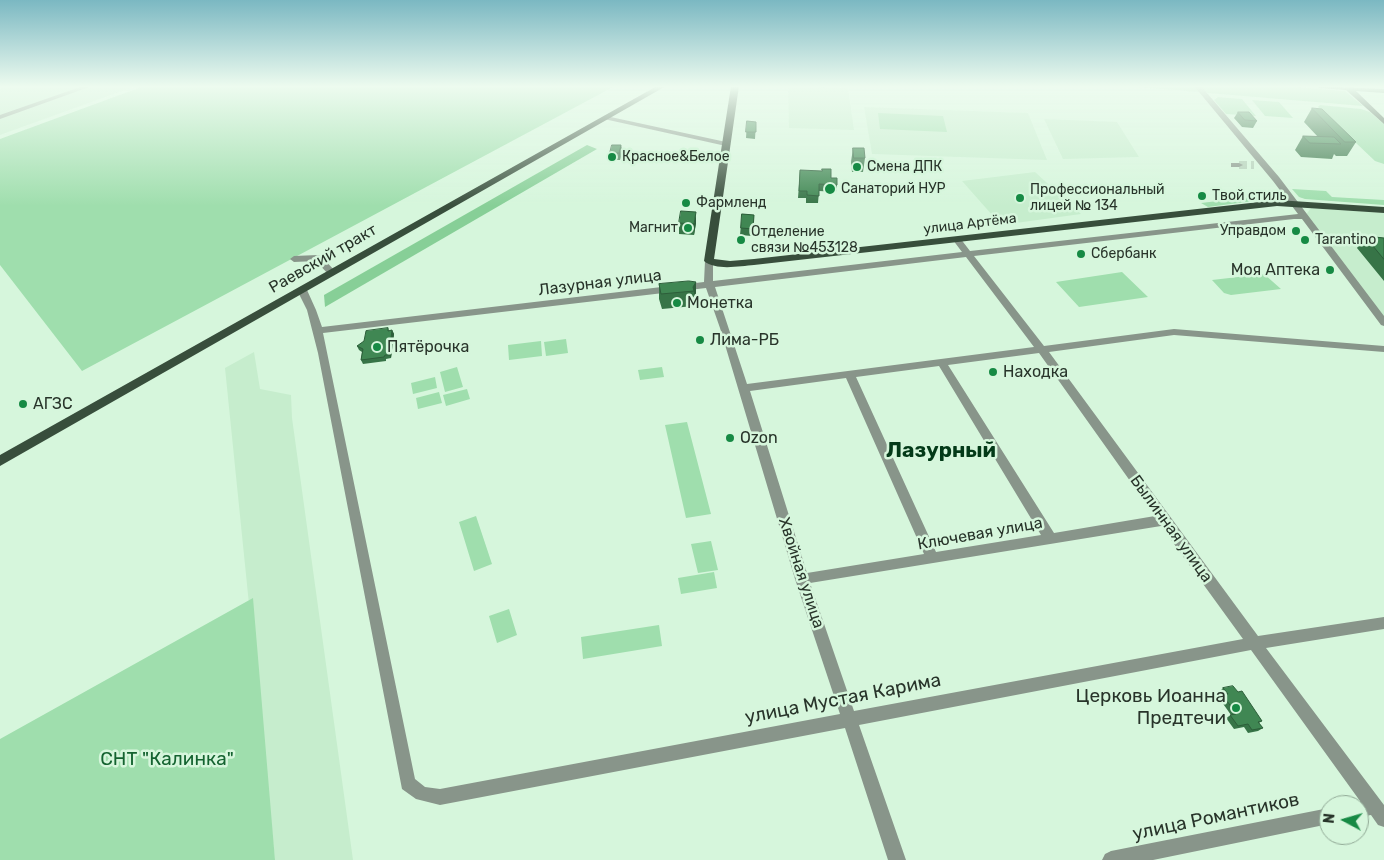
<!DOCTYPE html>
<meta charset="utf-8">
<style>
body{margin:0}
#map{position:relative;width:1384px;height:860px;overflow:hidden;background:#d6f6dc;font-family:Rubik,sans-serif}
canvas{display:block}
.north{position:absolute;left:1319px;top:795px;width:50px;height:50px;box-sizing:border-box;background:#d6f6dc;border:1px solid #90a895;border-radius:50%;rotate:276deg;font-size:14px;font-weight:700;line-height:20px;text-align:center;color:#28342a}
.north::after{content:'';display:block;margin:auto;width:18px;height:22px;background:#168a44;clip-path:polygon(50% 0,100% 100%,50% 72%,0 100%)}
</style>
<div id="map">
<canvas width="1384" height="860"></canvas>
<div class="north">N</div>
</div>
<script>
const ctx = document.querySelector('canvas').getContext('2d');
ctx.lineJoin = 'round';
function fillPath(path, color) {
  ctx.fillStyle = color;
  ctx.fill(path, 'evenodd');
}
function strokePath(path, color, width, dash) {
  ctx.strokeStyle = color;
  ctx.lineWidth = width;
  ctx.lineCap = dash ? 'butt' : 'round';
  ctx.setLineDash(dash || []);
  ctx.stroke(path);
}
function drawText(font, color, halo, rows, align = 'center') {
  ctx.font = font + ' Rubik,sans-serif';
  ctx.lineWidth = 5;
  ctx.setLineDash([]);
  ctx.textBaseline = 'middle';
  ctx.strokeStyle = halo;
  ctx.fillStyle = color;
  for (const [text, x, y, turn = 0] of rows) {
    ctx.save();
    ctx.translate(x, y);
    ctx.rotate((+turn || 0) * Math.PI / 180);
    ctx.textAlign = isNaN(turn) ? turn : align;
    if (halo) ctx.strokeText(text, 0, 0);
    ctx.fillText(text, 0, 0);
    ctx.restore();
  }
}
fillPath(new Path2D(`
 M4,86H136L0,135V89Z
 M788,86L848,88L854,130L789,128Z
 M864,107L1028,113L1047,160L872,154Z
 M1044,119L1117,122L1139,157L1063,159Z
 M1035,172L1081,214L1001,225L962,181Z
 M1311,208L1384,213V318L1305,216Z
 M254,352L260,389L291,395L292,418L353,860H275L225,368Z`), '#c6edcd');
fillPath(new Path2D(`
 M144,86H615L82,371L0,265V139Z
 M1121,86H1194L1200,92Z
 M1200,86H1286L1345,91L1363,106L1207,93Z
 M1218,97L1242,99L1256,116L1226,114L1214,100Z
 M1252,100L1279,102L1293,118L1265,116Z
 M1320,105L1361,109L1370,112L1384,124V164L1375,161L1318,107Z
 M878,113L943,116L947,132L880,129Z
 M1292,189L1326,191L1332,197L1384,200V205L1305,199L1299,197Z
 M1284,193L1286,195L1284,197L1208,207L1201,203Z
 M1122,272L1148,297L1079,307L1056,282Z
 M1264,274L1281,289L1231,295L1224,293L1212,280Z
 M566,339L568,353L546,356L544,342Z
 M541,341L542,356L509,360L508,345Z
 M457,367L463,387L445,392L440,372Z
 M662,367L664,377L640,380L638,370Z
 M435,377L437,388L413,394L411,383Z
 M467,389L470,399L446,406L443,395Z
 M439,392L442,403L418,409L416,398Z
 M687,422L711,514L686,518L665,425Z
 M476,516L492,564L474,571L459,522Z
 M711,541L718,570L698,573L691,544Z
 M714,572L717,588L681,594L678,578Z
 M253,598L275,860H0V739Z
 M509,609L517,635L497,643L489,616Z
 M659,625L662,646L583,659L581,637Z`), '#9fdead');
fillPath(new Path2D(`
 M587,145L597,149L325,307L324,295Z`), '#87cf97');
strokePath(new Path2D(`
 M1239,165H1254`), '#b3cfb8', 8, [8, 4]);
fillPath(new Path2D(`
 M83,86H92L0,119V115Z
 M1194,86H1201L1279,177L1384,316V326L1381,325L1302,219H1294L974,256L1044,346L1174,329L1384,346V352L1174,335L1049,352L1258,636L1384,617V629L1266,648L1384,805V827L1378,825L1371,815L1359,817V805H1352L1360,801L1251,650L859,725L906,860H888L845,728L440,805L416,799L402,789L318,353L307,310L297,290L299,288H305L307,290L316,310L322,327L704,282L705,261L709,258L713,261V281L962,252L953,240L957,237L960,238L970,251L1298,214L1273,181ZM966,257L1034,347L747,384L715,287ZM706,288L720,328L795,579L840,714L440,789L425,787L415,779L323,333ZM1039,353L1155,516L1054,533L948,365ZM939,366L1041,535L936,552L856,377ZM846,378L924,554L807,573L750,391ZM1161,526L1243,639L854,711L810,583Z
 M606,116L726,142L730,144L726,146L604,119V117Z
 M1231,163H1239L1243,165L1239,167H1231Z
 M318,255L321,256L335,271V275H329L316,261L294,262L290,259L294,256Z
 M1329,808V824L1153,860H1102L1105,854L1111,851Z`), '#88958a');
fillPath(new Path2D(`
 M657,86H666L0,466V455Z
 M731,86H739L714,259L730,261L754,259L1277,200L1384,207V213L1277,206L754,265C740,266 716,271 704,261Z
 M1315,86L1384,89V93L1356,91L1384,118V124L1346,90L1319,88Z`), '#384e3c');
fillPath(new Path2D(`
 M1312,108L1356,142L1347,156H1336L1334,154L1332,159L1301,157L1295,150L1303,136L1318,137L1304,122Z
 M1238,112L1257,121L1253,128L1242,127L1234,118Z
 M747,121L756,122L755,139L746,138Z
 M621,145L622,152L620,160H610V153Z
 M853,148L865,158L863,172H852L851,162Z
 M800,170L831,178L837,185L836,192L819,191L818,203H806V198H798Z
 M742,214L754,215L752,236L740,235Z
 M679,223H696L694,235L679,234Z
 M1365,236L1384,238V281L1357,248Z
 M696,282V298L694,301V306L662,309L659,299V284Z
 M388,328L389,331L392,330L394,334L391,358L386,359V361L363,364L361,360L362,352L359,350L357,346Z
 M1223,688L1238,692L1262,721L1259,723L1263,728L1258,731L1248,733L1244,727L1234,729L1226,718L1231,715L1219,698L1223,696L1220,691Z`), '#377447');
fillPath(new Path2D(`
 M621,145L622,152L620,160L619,153Z
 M696,212V223L694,235V224Z
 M696,282V298L694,301V291L693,287Z
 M392,330L394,334L391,358L389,355Z`), '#2d5e3a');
const building = new Path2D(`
 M1312,108L1322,109L1356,142H1345Z
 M1238,112H1249L1257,121L1245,120Z
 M747,121L756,122V132H746Z
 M1303,136L1334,137L1341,144L1310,143Z
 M612,145H621L619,153H610Z
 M853,148H864L865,158H854Z
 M822,169H831V178H837V185L819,184V196L807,195V191H799L800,170L822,171Z
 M681,211L696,212L694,224L679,223Z
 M742,214L754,215L753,229L741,228Z
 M1365,236L1384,238V259Z
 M689,281L696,282L693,287L694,291L661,294L659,284Z
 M388,328V331L392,330L389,355H385L384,357L361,360L363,349L357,346L364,341L366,331Z
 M1233,686L1238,692L1242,691L1262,721L1258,722L1263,728L1252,730L1248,724L1238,726L1230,715L1236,714L1223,695L1228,694L1223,688Z`);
fillPath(building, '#408753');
strokePath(building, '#2d5e3a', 1);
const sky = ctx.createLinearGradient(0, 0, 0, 206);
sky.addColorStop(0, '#7bb8c2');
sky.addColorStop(0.42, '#edfbef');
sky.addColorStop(1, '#edfbef00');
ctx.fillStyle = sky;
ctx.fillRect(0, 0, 1384, 206);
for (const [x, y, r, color] of [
 [612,157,5,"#168a44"],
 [857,167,5,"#168a44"],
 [830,189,6,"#168a44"],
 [1202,196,5,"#168a44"],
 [1020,198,5,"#168a44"],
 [686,203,5,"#168a44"],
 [688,228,5,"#168a44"],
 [1296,231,5,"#168a44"],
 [741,240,5,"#168a44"],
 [1305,240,5,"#168a44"],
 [1081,254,5,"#168a44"],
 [1330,270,5,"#168a44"],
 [677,303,5,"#168a44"],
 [700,340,5,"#168a44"],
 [377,347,5,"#168a44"],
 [993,372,5,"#168a44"],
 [23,404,5,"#168a44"],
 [730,438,5,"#168a44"],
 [1236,708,5,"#168a44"]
]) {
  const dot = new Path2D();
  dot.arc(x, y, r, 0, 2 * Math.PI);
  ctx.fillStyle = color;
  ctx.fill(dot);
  strokePath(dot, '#d6f6dc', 2);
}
drawText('14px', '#28342a', '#d6f6dc', [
 ["Красное&Белое",622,157],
 ["Смена ДПК",867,167],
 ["Санаторий НУР",841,189],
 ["Профессиональный",1030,190],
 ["лицей № 134",1030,206],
 ["Твой стиль",1212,196],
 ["Фармленд",696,203],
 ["Магнит",678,228,"right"],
 ["Управдом",1286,231,"right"],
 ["Отделение",751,232],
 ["связи №453128",751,248],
 ["Tarantino",1315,240],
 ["Сбербанк",1091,254]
], 'left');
drawText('14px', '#28342a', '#d6f6dc', [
 ["улица Артёма",970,224,-7]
]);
drawText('16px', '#28342a', '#d6f6dc', [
 ["Раевский тракт",323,259,-30],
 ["Лазурная улица",600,283,-7],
 ["Былинная улица",1171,529,54],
 ["Ключевая улица",980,534,-10],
 ["Хвойная улица",801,573,72]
]);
drawText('16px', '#28342a', '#d6f6dc', [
 ["Моя Аптека",1320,270,"right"],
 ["Монетка",687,303],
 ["Лима-РБ",710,340],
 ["Пятёрочка",387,347],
 ["Находка",1003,372],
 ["АГЗС",33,404],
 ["Ozon",740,438]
], 'left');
drawText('19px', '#28342a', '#d6f6dc', [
 ["Церковь Иоанна",1226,697],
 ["Предтечи",1226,719]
], 'right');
drawText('19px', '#28342a', '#d6f6dc', [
 ["улица Мустая Карима",843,699,-11],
 ["улица Романтиков",1216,817,-12]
]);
drawText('19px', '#146330', '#d6f6dc', [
 ["СНТ \"Калинка\"",167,760]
]);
drawText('bold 21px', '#033a18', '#d6f6dc', [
 ["Лазурный",941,451]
]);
</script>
